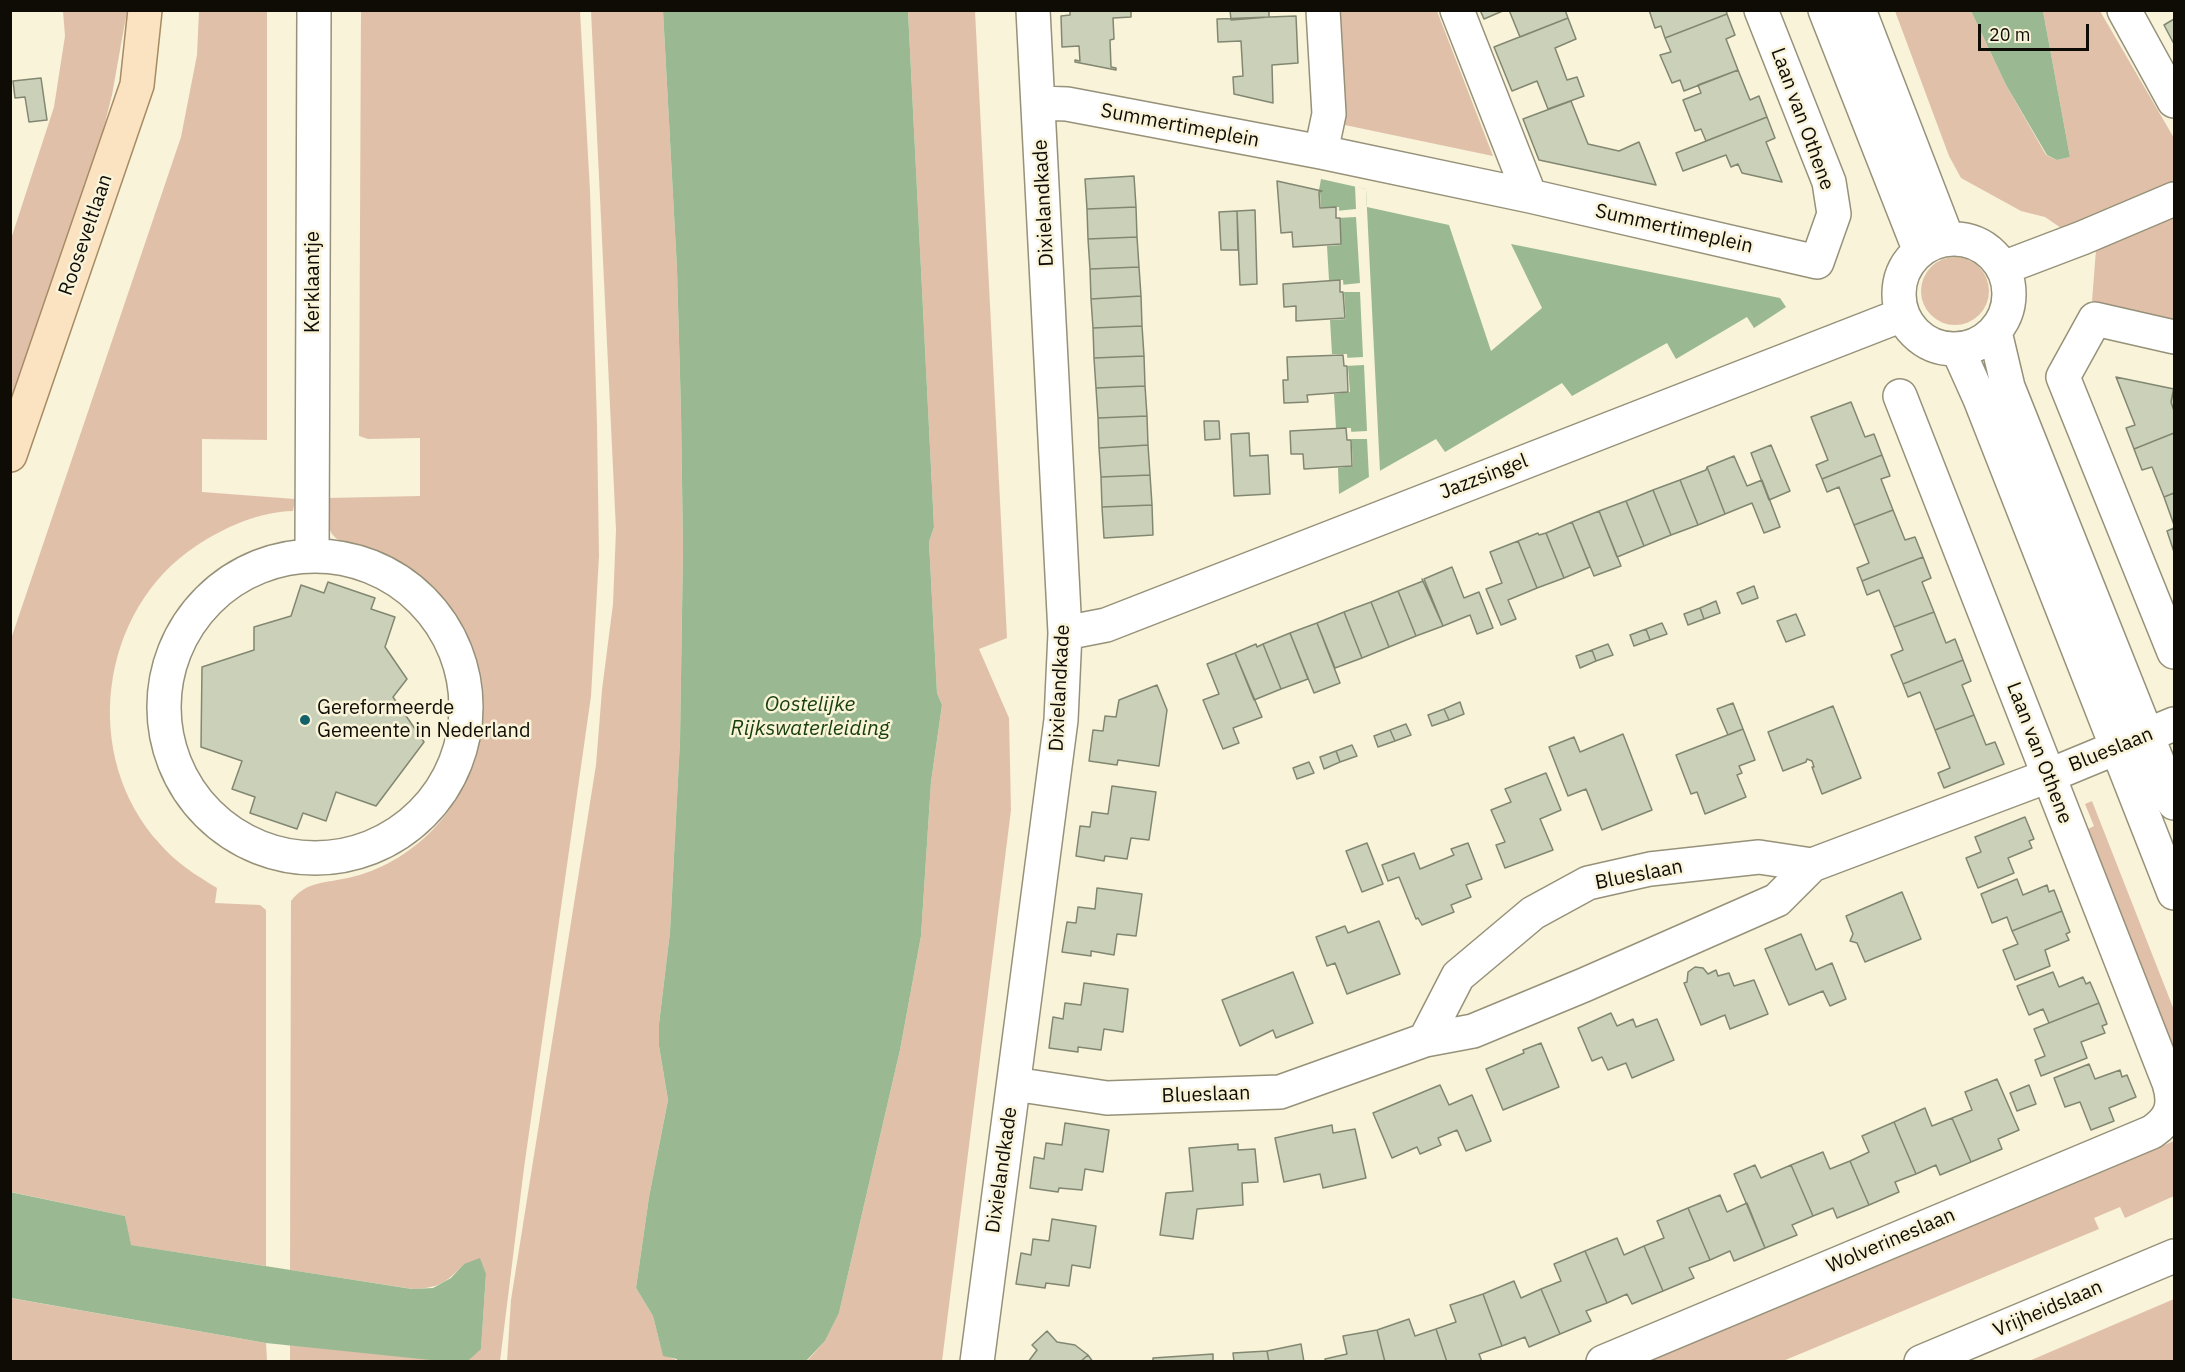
<!DOCTYPE html>
<style>
body{margin:0}
#map{position:relative;width:2185px;height:1372px;overflow:hidden;background:#f8f3d9;font-family:"IBM Plex Sans",sans-serif}
canvas{display:block}
.frame{position:absolute;inset:0;border:12px solid #0e0c05;pointer-events:none}
.scale{position:absolute;left:1978px;top:24px;width:111px;height:27px;box-sizing:border-box;border:3px solid #0e0c05;border-top:0;padding-left:8px;font-size:18px;line-height:21px;white-space:nowrap;color:#0e0c05;-webkit-text-stroke:4px #f8f3d9;paint-order:stroke}
</style>
<div id="map">
<canvas width="2185" height="1372"></canvas>
<div class="frame"></div>
<div class="scale">20 m</div>
</div>
<script>
const ctx = document.querySelector('canvas').getContext('2d');
ctx.lineJoin = 'round';
function fillPath(path, color) {
  ctx.fillStyle = color;
  ctx.fill(path, 'evenodd');
}
function strokePath(path, color, width, dash) {
  ctx.strokeStyle = color;
  ctx.lineWidth = width;
  ctx.lineCap = dash ? 'butt' : 'round';
  ctx.setLineDash(dash || []);
  ctx.stroke(path);
}
function drawText(font, color, halo, rows, align = 'center') {
  ctx.font = font + ' "IBM Plex Sans",sans-serif';
  ctx.lineWidth = 5;
  ctx.setLineDash([]);
  ctx.textBaseline = 'middle';
  ctx.strokeStyle = halo;
  ctx.fillStyle = color;
  for (const [text, x, y, turn = 0] of rows) {
    ctx.save();
    ctx.translate(x, y);
    ctx.rotate((+turn || 0) * Math.PI / 180);
    ctx.textAlign = isNaN(turn) ? turn : align;
    if (halo) ctx.strokeText(text, 0, 0);
    ctx.fillText(text, 0, 0);
    ctx.restore();
  }
}
fillPath(new Path2D(`
 M63,11H127L112,95L91,178L11,411V239L54,107L65,36Z
 M199,11H267V440L202,439V492L295,499L293,511C258,512 225,527 196,546C99,610 80,757 160,844C176,863 196,875 217,888L215,903L260,905L266,910V1266L130,1245L125,1216L11,1192V639L181,137L197,55Z
 M361,11H580L590,191L597,424L599,556L591,696L524,1168L500,1361H468L481,1348L486,1274L464,1264C446,1283 439,1288 413,1289L290,1270L291,901C306,881 326,883 348,878C412,864 466,809 477,744C492,662 455,594 382,556C367,548 343,548 332,534C325,524 328,509 328,498L420,496V438L368,439L359,436Z
 M591,11H663L677,269L681,413L683,550L680,741L670,932L659,1024V1046L668,1100L649,1197L636,1288L653,1316L663,1355L677,1360V1361L507,1362L511,1300L596,765L602,690L613,604L616,530Z
 M908,11H975L1007,638L979,649L1009,718L1011,810L942,1361L806,1362L825,1341L839,1313L900,1050L921,936L931,782L942,705L937,693L929,542L934,527Z
 M1335,11H1437L1493,156L1340,124Z
 M1895,11H1971L2006,85L2046,155L2057,160L2070,157L2043,11H2100L2174,138V186L2064,230L2045,217L2021,211L1961,178L1949,156Z
 M2174,217V320L2092,301L2096,250Z
 M1921 291a34 34 0 1 1 68 0a34 34 0 1 1-68 0Z
 M2092,801L2174,1010V1056L2088,829L2094,826L2085,804Z
 M2174,1141V1196L2125,1218L2120,1207L2094,1218L2099,1229L1783,1361L1633,1362Z
 M10,1298L266,1343L267,1361H11Z
 M2174,1299V1361H2029Z
 M290,1345L450,1361L290,1362Z`), '#e1c0aa');
fillPath(new Path2D(`
 M663,11H908L934,527L929,542L937,693L942,705L931,782L921,936L900,1050L839,1313L825,1341L806,1361L677,1362V1359L663,1356L653,1316L636,1288L649,1197L668,1100L659,1046V1024L670,932L680,741L683,550L681,412L677,269Z
 M1971,11H2043L2070,157L2057,160L2047,155L2006,85Z
 M1321,179L1366,189L1367,207L1449,225L1491,351L1542,308L1511,244L1780,298L1786,307L1754,328L1747,317L1676,359L1667,343L1572,396L1562,383L1445,452L1436,439L1339,494L1338,468L1353,466L1351,428H1336L1334,394L1350,392L1347,354H1332L1330,320L1346,319L1343,280H1329L1327,246L1341,245L1339,207H1321L1320,192L1322,191L1319,190Z
 M10,1192L125,1216L131,1245L412,1289L433,1288L451,1278L464,1264L480,1258L486,1274L481,1349L468,1361L450,1362L266,1343L11,1298Z`), '#9ab993');
fillPath(new Path2D(`
 M1355,186L1366,189L1380,471L1369,478L1367,439H1348V432L1367,431L1364,365L1345,366L1344,358L1363,357L1360,292H1341V285L1360,283L1356,217L1337,218L1336,211L1356,209Z`), '#f8f3d9');
const building = new Path2D(`
 M1070,10H1131V17L1113,18L1114,39L1110,40L1111,67L1116,68V70L1075,62V60L1080,61L1079,46L1062,47L1061,16L1070,15Z
 M1230,10H1269V17L1231,20Z
 M1480,10H1505L1484,19Z
 M1509,10H1565L1568,18L1520,37Z
 M1649,10H1726L1727,14L1665,38L1661,26L1655,28Z
 M1727,14L1735,35L1726,39L1738,70L1684,91L1680,80L1672,83L1660,55L1671,52L1665,38Z
 M1296,16L1298,63L1272,65L1273,103L1234,94L1233,77L1243,76L1241,41L1218,42L1217,19Z
 M1568,18L1576,39L1555,48L1567,80L1577,77L1584,96L1548,109L1537,81L1512,91L1494,47Z
 M2174,19V44L2164,25Z
 M1738,70L1750,100L1759,96L1767,117L1706,141L1701,129L1695,131L1683,100L1701,93L1698,85Z
 M41,78L47,120L29,122L25,97L15,98L13,81Z
 M1571,101L1588,144L1619,151L1639,142L1656,185L1539,160L1523,119Z
 M1767,117L1775,138L1766,142L1782,182L1742,173L1738,164L1731,167L1726,155L1683,171L1676,153Z
 M1134,176L1136,207L1087,209L1085,179Z
 M1277,181L1322,191L1319,192L1320,208L1336,207V218H1340L1341,244L1293,247L1292,232L1281,233Z
 M1136,207L1137,237L1088,239L1087,209Z
 M1255,210L1257,284L1240,285L1237,211Z
 M1237,211L1238,250H1221L1219,212Z
 M1137,237L1139,267L1090,269L1088,239Z
 M1139,267L1141,296L1091,299L1090,269Z
 M1340,280V292H1343L1345,318L1296,321V306L1284,307L1283,284Z
 M1141,296L1142,326L1093,328L1091,299Z
 M1142,326L1144,356L1094,358L1093,328Z
 M1343,355L1344,366H1347L1348,392L1307,395L1308,402L1284,403L1283,380H1288L1287,357Z
 M1144,356L1145,386L1096,388L1094,358Z
 M2116,377L2174,389L2171,402L2174,411V433L2134,449L2126,428L2135,425Z
 M1145,386L1147,416L1098,418L1096,388Z
 M2174,387V411L2171,402Z
 M1851,402L1865,437L1874,434L1882,455L1822,479L1816,465L1828,460L1811,417Z
 M1147,416L1148,445L1099,448L1098,418Z
 M1204,421H1219L1220,439L1205,440Z
 M1346,428L1347,440H1351L1352,466L1304,469L1303,454H1291L1290,431Z
 M1249,433L1250,456L1268,455L1270,494L1234,496L1231,434Z
 M2174,433V493L2164,497L2152,467L2142,470L2134,449Z
 M1148,445L1150,475L1101,477L1099,448Z
 M1771,445L1790,491L1769,500L1751,453Z
 M1882,455L1890,476L1881,479L1893,510L1854,525L1839,487L1827,492L1822,479Z
 M1734,456L1747,486L1762,480L1780,527L1764,533L1752,503L1725,514L1707,467Z
 M1707,467L1725,514L1698,525L1680,480L1706,470Z
 M1150,475L1152,505L1102,507L1101,477Z
 M1680,480L1698,525L1671,535L1653,490Z
 M1653,490L1671,535L1644,546L1626,501Z
 M2174,493V525L2164,497Z
 M1626,501L1644,546L1617,557L1599,511Z
 M1152,505L1153,535L1104,538L1102,507Z
 M1893,510L1905,540L1915,537L1923,557L1862,581L1857,568L1869,563L1854,525Z
 M1599,511L1621,566L1594,576L1572,522Z
 M1572,522L1590,567L1564,578L1546,533Z
 M2174,528V552L2167,531Z
 M1538,533L1539,535L1546,533L1564,578L1537,588L1518,541Z
 M1518,541L1537,588L1508,600L1516,619L1501,625L1486,589L1502,583L1490,552Z
 M1923,557L1931,578L1922,582L1934,612L1894,627L1879,590L1867,595L1862,581Z
 M1452,567L1464,598L1479,592L1493,628L1477,634L1470,615L1443,626L1424,579Z
 M1422,579L1443,626L1416,636L1398,591L1423,581Z
 M328,582L375,598L371,609L395,617L385,647L407,679L393,697L424,742L376,806L336,792L326,821L303,813L297,829L250,813L255,797L232,789L242,761L201,747L202,667L254,650V627L291,616L301,585L324,593Z
 M1754,586L1758,598L1742,604L1737,593Z
 M1398,591L1416,636L1389,647L1371,602Z
 M1716,601L1720,613L1704,619L1700,608Z
 M1371,602L1389,647L1362,658L1344,612Z
 M1700,608L1704,619L1688,625L1684,614Z
 M1344,612L1362,658L1335,668L1317,623Z
 M1934,612L1946,643L1955,639L1963,660L1903,684L1891,655L1903,650L1894,627Z
 M1796,614L1805,635L1786,642L1777,621Z
 M1317,623L1340,683L1314,693L1290,633Z
 M1662,623L1667,634L1650,640L1646,629Z
 M1646,629L1650,640L1634,646L1630,635Z
 M1290,633L1308,679L1281,689L1263,644Z
 M1256,644L1257,647L1263,644L1281,689L1254,700L1235,653Z
 M1608,644L1613,655L1596,661L1592,650Z
 M1592,650L1596,661L1580,668L1576,656Z
 M1235,653L1262,717L1233,728L1239,743L1223,749L1203,700L1219,694L1207,664Z
 M1963,660L1971,681L1962,685L1974,715L1935,730L1920,692L1908,697L1903,684Z
 M1157,685L1167,710L1159,766L1118,760L1117,765L1089,761L1093,730L1103,731L1105,716L1116,717L1119,700Z
 M1460,702L1464,714L1449,720L1444,709Z
 M1733,703L1743,729L1728,735L1717,709Z
 M1833,706L1861,778L1822,794L1812,767H1814L1812,761L1807,759L1806,762L1783,771L1768,732Z
 M1444,709L1449,720L1432,726L1428,715Z
 M1974,715L1986,745L1995,742L2004,764L1944,788L1938,773L1950,768L1935,730Z
 M1406,724L1411,735L1395,741L1390,730Z
 M1743,729L1755,760L1739,766L1742,773L1737,775L1746,797L1705,814L1697,792L1691,794L1676,755Z
 M1390,730L1395,741L1378,747L1374,736Z
 M1623,734L1652,810L1602,830L1586,789L1568,796L1549,747L1574,737L1580,752Z
 M1352,745L1357,756L1340,762L1336,751Z
 M1336,751L1340,762L1324,769L1320,757Z
 M1309,762L1314,773L1297,779L1293,768Z
 M1546,773L1561,810L1540,819L1553,850L1505,868L1496,845L1505,842L1491,810L1511,802L1505,789Z
 M1112,786L1156,792L1149,840L1131,838L1127,859L1105,856L1104,861L1076,856L1080,826L1090,827L1092,812L1108,814Z
 M2025,817L2034,839L2029,841L2032,848L2008,858L2014,873L1978,888L1966,858L1981,852L1975,837Z
 M1367,843L1383,884L1362,892L1346,851Z
 M1468,843L1482,879L1466,885L1471,897L1451,905L1454,912L1422,925L1418,918L1416,919L1399,877L1388,881L1382,865L1414,853L1420,869L1454,855L1451,849Z
 M2017,879L2023,895L2047,885L2049,892L2054,890L2062,911L2012,931L2007,917L1992,923L1981,894Z
 M1097,888L1142,894L1136,936L1117,934L1114,955L1091,951V956L1062,952L1067,922L1076,923L1078,907L1095,909Z
 M1902,892L1921,939L1865,962L1857,943L1850,941L1853,934L1846,916Z
 M2062,911L2070,932L2066,934L2069,940L2045,950L2050,966L2015,980L2003,950L2018,944L2012,931Z
 M1379,921L1400,974L1347,994L1335,963L1327,966L1316,937L1345,926L1348,933Z
 M1801,934L1816,970L1832,963L1846,999L1830,1006L1823,991L1789,1005L1765,949Z
 M1695,967L1703,968L1708,974L1716,970L1718,976L1729,973L1734,986L1754,980L1768,1014L1730,1029L1725,1015L1701,1025L1684,983L1687,982L1688,972Z
 M1293,972L1313,1023L1276,1038L1273,1030L1240,1046L1222,1000Z
 M2053,972L2059,987L2083,977L2086,984L2090,982L2099,1003L2049,1023L2043,1009L2029,1015L2017,986Z
 M1084,983L1128,989L1123,1032L1104,1029L1101,1050L1078,1047V1052L1049,1048L1053,1017L1063,1019L1065,1003L1081,1005Z
 M2099,1003L2107,1024L2102,1026L2105,1033L2081,1042L2087,1058L2041,1076L2035,1060L2045,1056L2034,1029Z
 M1611,1013L1617,1026L1633,1019L1636,1027L1657,1019L1674,1060L1632,1078L1626,1063L1608,1070L1602,1057L1592,1061L1578,1028Z
 M1541,1043L1559,1087L1503,1110L1486,1069L1524,1053L1523,1050Z
 M2089,1064L2095,1079L2120,1070L2122,1077L2127,1075L2136,1097L2109,1108L2114,1121L2091,1130L2080,1102L2065,1107L2054,1078Z
 M1997,1079L2019,1130L1998,1139L2002,1149L1971,1162L1952,1118L1972,1110L1965,1092Z
 M1440,1085L1449,1105L1472,1095L1491,1141L1466,1151L1457,1130L1438,1138L1441,1145L1420,1154L1417,1147L1392,1158L1373,1113Z
 M2029,1085L2036,1104L2017,1111L2010,1093Z
 M1925,1108L1932,1126L1952,1118L1971,1162L1940,1175L1936,1165L1916,1174L1894,1122Z
 M1894,1122L1916,1174L1895,1182L1899,1192L1869,1205L1850,1161L1869,1152L1862,1136Z
 M1065,1123L1109,1130L1103,1172L1085,1169L1082,1190L1059,1188L1058,1192L1030,1188L1034,1157L1044,1159L1046,1143L1062,1145Z
 M1332,1125L1333,1133L1355,1129L1366,1178L1323,1188L1320,1174L1284,1182L1275,1138Z
 M1238,1144V1150L1255,1149L1258,1182L1242,1183L1243,1205L1197,1209L1193,1239L1160,1235L1166,1193L1193,1191L1189,1148Z
 M1823,1152L1830,1169L1850,1161L1869,1205L1837,1218L1833,1208L1813,1216L1791,1165Z
 M1755,1165L1761,1178L1791,1165L1813,1216L1792,1225L1797,1235L1765,1248L1734,1174Z
 M1720,1195L1727,1212L1747,1203L1765,1248L1734,1261L1730,1251L1710,1260L1688,1208Z
 M1688,1208L1710,1260L1689,1268L1694,1278L1663,1291L1644,1246L1664,1238L1657,1221Z
 M1052,1219L1096,1226L1090,1268L1072,1265L1069,1286L1046,1283L1045,1288L1016,1284L1021,1253L1031,1255L1033,1239L1049,1241Z
 M1617,1238L1624,1255L1644,1246L1663,1291L1632,1304L1627,1294L1607,1303L1585,1251Z
 M1585,1251L1607,1303L1586,1311L1591,1321L1560,1334L1541,1289L1561,1281L1554,1264Z
 M1514,1281L1521,1298L1541,1289L1560,1334L1529,1347L1525,1337L1502,1346L1483,1294Z
 M1483,1294L1502,1346L1479,1354L1482,1362H1447L1436,1329L1456,1322L1450,1305Z
 M1409,1319L1415,1336L1436,1329L1447,1362H1385L1377,1330Z
 M1377,1330L1385,1362H1326L1325,1359L1347,1354L1343,1336Z
 M1047,1331L1057,1342L1075,1345L1088,1355L1080,1362H1028L1037,1350L1032,1345Z
 M1301,1344L1304,1362H1269L1267,1351Z
 M1267,1351L1269,1362H1234L1233,1353Z
 M1213,1354V1362H1153V1358Z
 M1088,1355L1093,1362H1080Z`);
fillPath(building, '#cbd1b8');
strokePath(building, '#828771', 1.5);
const minor = new Path2D(`
 M1457,10L1530,196
 M1825,10L1919,249
 M1859,10L1947,238
 M2124,10L2174,101
 M1039,103L1067,104L1321,152L1530,196L1817,262L1834,214L1829,182L1761,10
 M1321,152L1329,114L1323,10
 M1899 294a55 55 0 1 1 110 0a55 55 0 1 1-110 0Z
 M2003,268L2082,238L2174,199
 M1995,332L2008,387L2174,803
 M2174,337L2095,319L2063,377L2174,652
 M1958,350L1980,399L2174,893
 M312,553L314,10
 M164 707a151 151 0 1 1 302 0a151 151 0 1 1-302 0Z
 M1065,633L1106,625L1902,315
 M1425,1040L1458,976L1533,913L1588,883L1650,869L1759,857L1812,865
 M1014,1084L1107,1098L1280,1092L1425,1040L1473,1031L1584,985L1777,900L1812,865L2048,776L2174,724
 M977,1362L1061,720L1065,633L1033,10
 M1603,1362L2152,1132C2171,1119 2176,1106 2169,1083L1900,396
 M1921,1362L2174,1256`);
const major = new Path2D(`
 M10,455L137,85L145,10`);
strokePath(minor, '#969179', 36);
strokePath(major, '#a68b64', 36);
strokePath(minor, '#fff', 33);
strokePath(major, '#fbe3c1', 33);
for (const [x, y, r, color] of [
 [305,720,6,"#136269"]
]) {
  const dot = new Path2D();
  dot.arc(x, y, r, 0, 2 * Math.PI);
  ctx.fillStyle = color;
  ctx.fill(dot);
  strokePath(dot, '#f8f3d9', 2);
}
drawText('20px', '#0e0c05', '#f8f3d9', [
 ["Laan van Othene",1802,119,70],
 ["Summertimeplein",1180,126,11],
 ["Dixielandkade",1044,203,-93],
 ["Summertimeplein",1674,229,13],
 ["Rooseveltlaan",86,235,-71],
 ["Kerklaantje",313,282,-90],
 ["Jazzsingel",1484,477,-21],
 ["Dixielandkade",1060,688,-87],
 ["Blueslaan",2111,750,-22],
 ["Laan van Othene",2039,753,69],
 ["Blueslaan",1639,875,-11],
 ["Blueslaan",1206,1095,-2],
 ["Dixielandkade",1002,1170,-82],
 ["Wolverineslaan",1891,1241,-23],
 ["Vrijheidslaan",2048,1309,-23]
]);
drawText('20px', '#0e0c05', '#f8f3d9', [
 ["Gereformeerde",317,708],
 ["Gemeente in Nederland",317,731]
], 'left');
drawText('italic 21px', '#163f09', '#f8f3d9', [
 ["Oostelijke",810,705],
 ["Rijkswaterleiding",810,729]
]);
</script>
